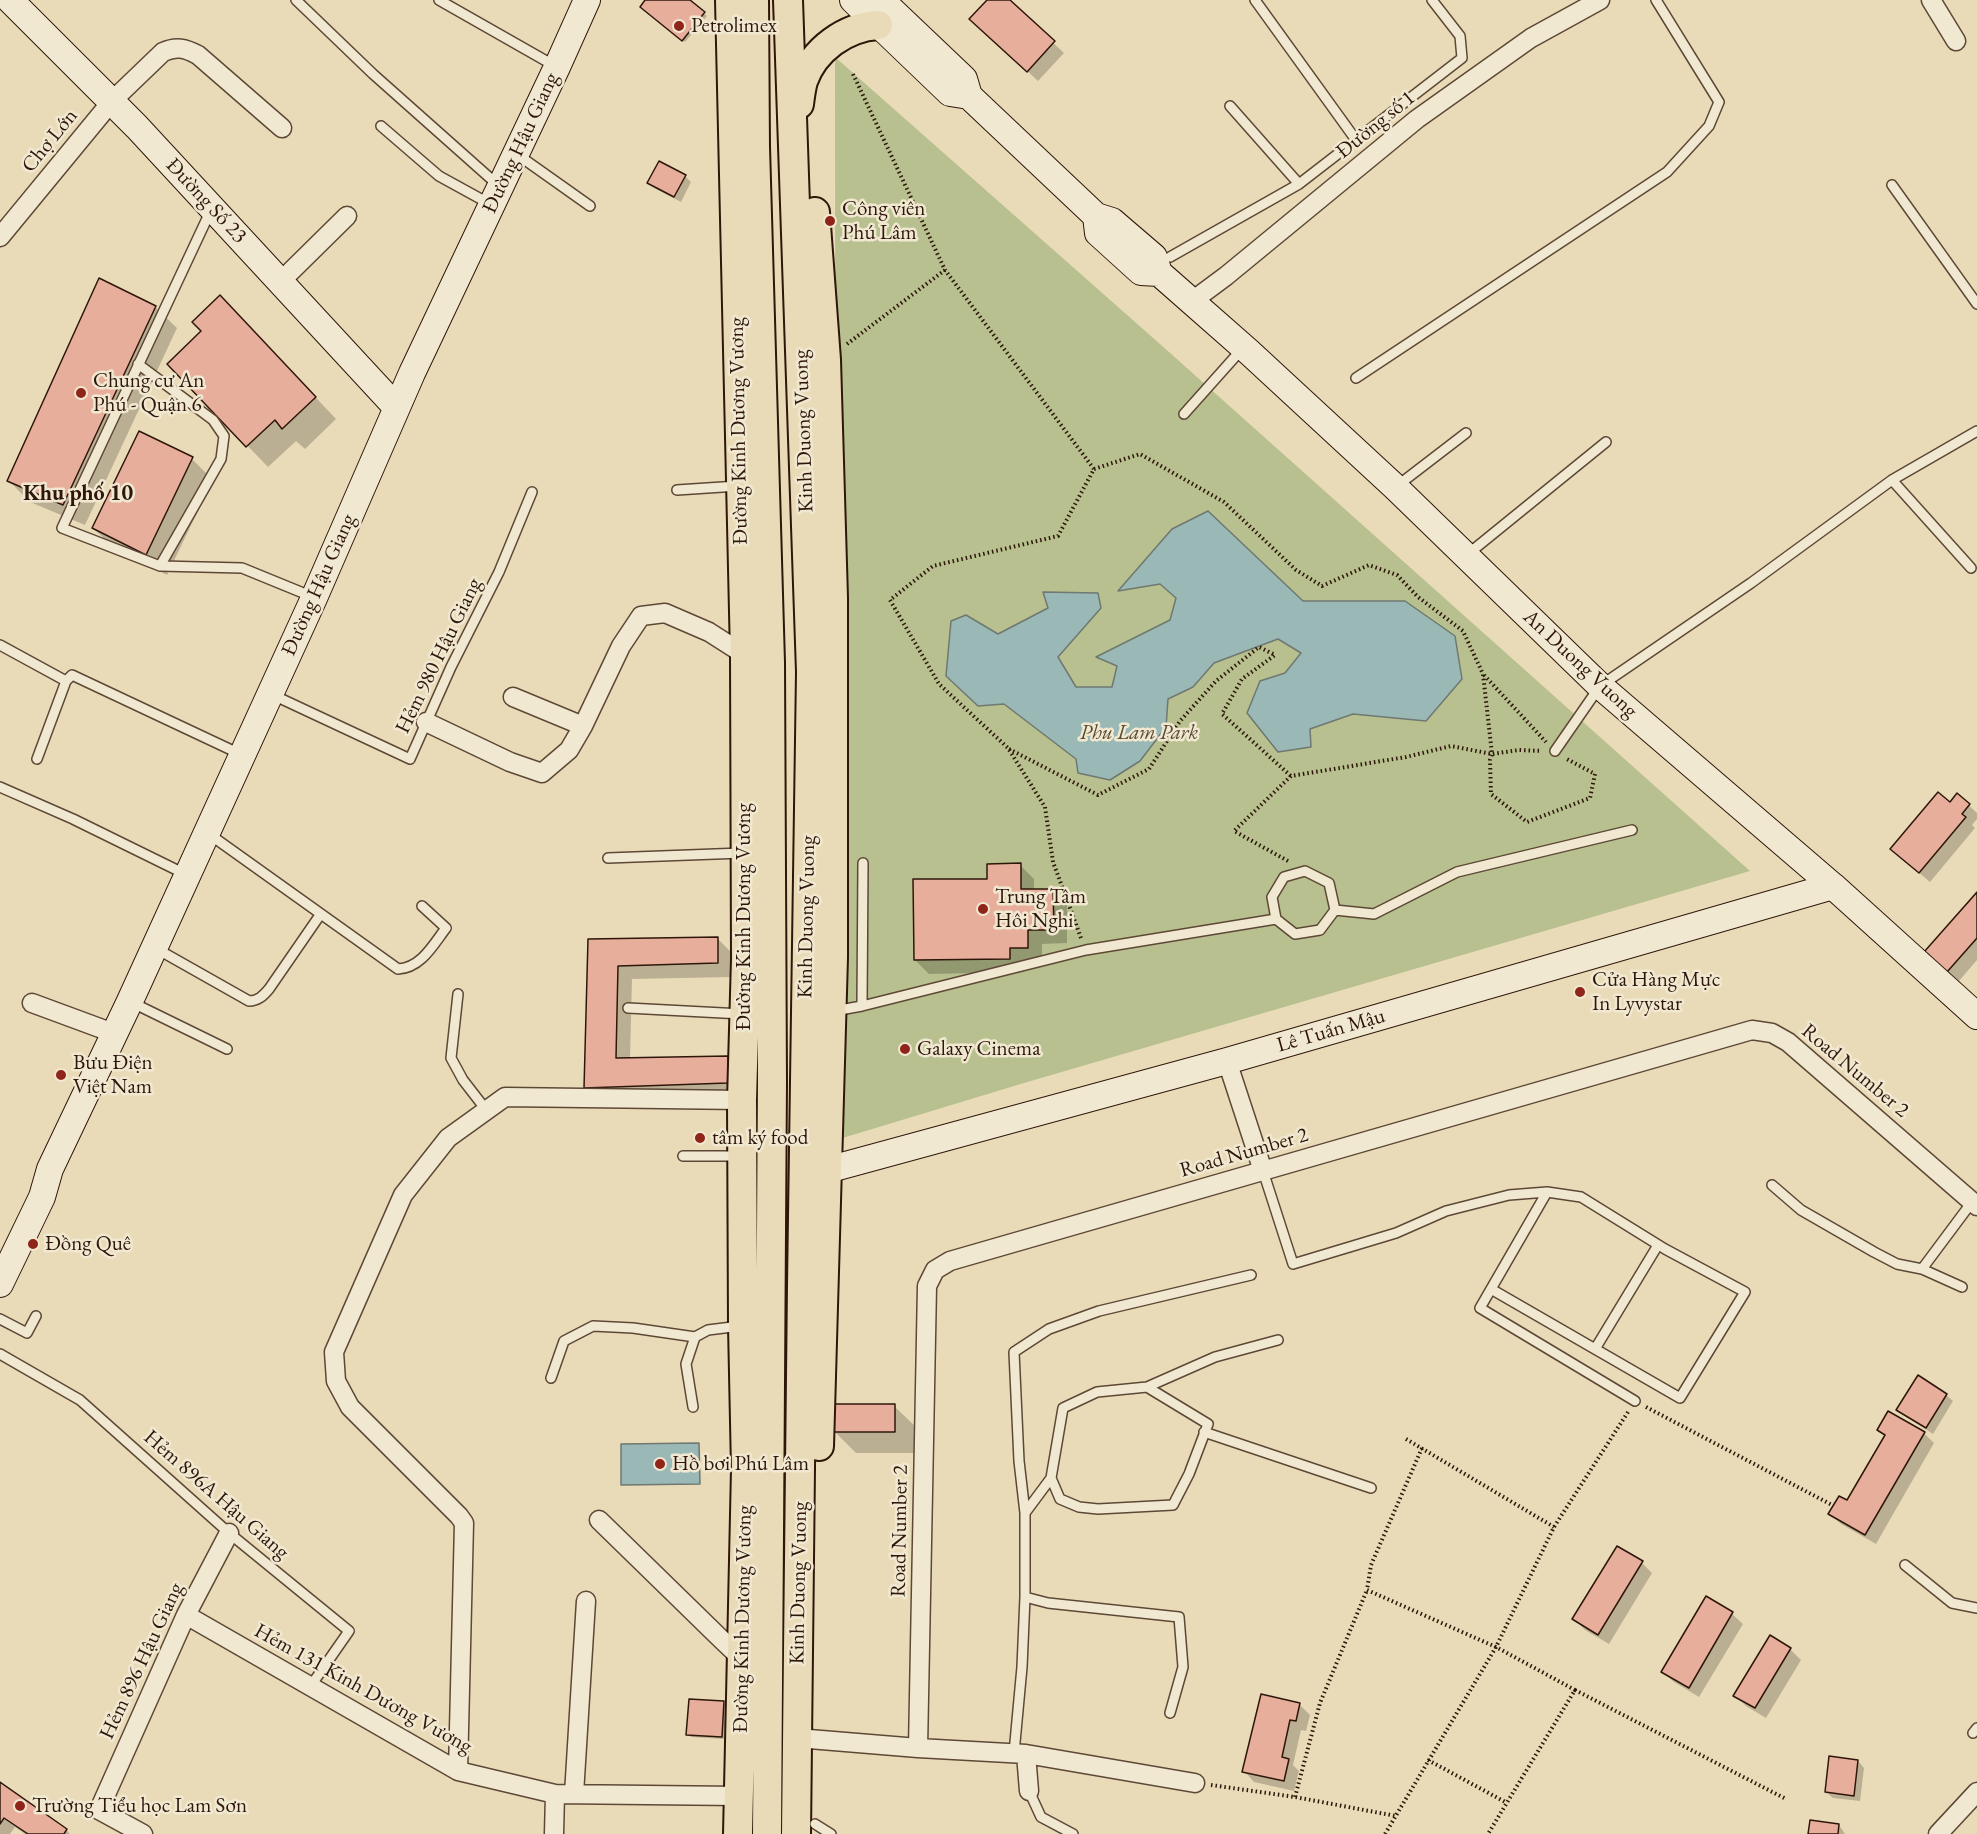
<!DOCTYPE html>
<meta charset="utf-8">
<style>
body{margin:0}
canvas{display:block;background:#eadbb8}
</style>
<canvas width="1977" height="1834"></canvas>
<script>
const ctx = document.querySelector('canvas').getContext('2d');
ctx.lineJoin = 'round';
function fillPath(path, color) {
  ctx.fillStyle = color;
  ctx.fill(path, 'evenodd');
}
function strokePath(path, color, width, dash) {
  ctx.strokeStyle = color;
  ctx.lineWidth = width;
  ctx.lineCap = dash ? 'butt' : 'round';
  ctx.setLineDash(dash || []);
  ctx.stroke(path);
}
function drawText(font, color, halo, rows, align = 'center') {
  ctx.font = font + ' "EB Garamond",serif';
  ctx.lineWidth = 5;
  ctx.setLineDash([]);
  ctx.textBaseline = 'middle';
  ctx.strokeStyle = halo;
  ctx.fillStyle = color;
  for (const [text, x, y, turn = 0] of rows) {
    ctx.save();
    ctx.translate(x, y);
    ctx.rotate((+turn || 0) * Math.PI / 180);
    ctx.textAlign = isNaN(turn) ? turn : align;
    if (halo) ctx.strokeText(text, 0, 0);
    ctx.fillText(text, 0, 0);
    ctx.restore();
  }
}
fillPath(new Path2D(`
 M835,57L1160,344L1750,871L1024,1083L836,1140Z`), '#b7c08e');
const water = new Path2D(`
 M1208,511L1303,601H1405L1455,636L1462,679L1426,721L1353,714L1310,729L1311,747L1278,752L1247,713L1260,681L1285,673L1301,653L1278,639L1214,663L1193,687L1168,699L1166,727L1140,761L1110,780L1078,773L1076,759L1004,704L978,706L946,676L951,621L966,615L998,634L1048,608L1043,592L1098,593L1101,608L1058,657L1076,687H1112L1117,666L1096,657L1170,620L1176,598L1160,584L1118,591L1172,529Z
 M699,1443L700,1484L621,1485V1444Z`);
fillPath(water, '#9ab9b6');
strokePath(water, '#6f7871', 1.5);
fillPath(new Path2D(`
 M647,0H688L707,16L685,42L645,9Z
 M989,0H1008L1064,53L1038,81L982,29Z
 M685,176L691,182L681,202L656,189L649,183Z
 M155,307L177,328L85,525L30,502L9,481Z
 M241,318L336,419L305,449L296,441L268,467L169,364Z
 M192,459L213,480L167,575L115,549L93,528Z
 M1958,795L1977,813V819L1972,825L1975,828L1930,882L1903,859Z
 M1020,865L1034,879V890H1053L1067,904V943L1042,944V962H1024V972L929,974L915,960L988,880Z
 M1977,894V960L1959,981L1937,962Z
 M718,939L732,953V977L632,979L630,1059L727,1058L741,1072L742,1097L600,1101L586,1087L589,941Z
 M1946,1395L1953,1401L1933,1434L1905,1416L1898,1410Z
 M894,1406L916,1427L915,1453H856L835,1432Z
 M1879,1430L1924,1433L1934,1443L1876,1544L1841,1524L1830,1514L1848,1502L1886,1437Z
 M1618,1548L1642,1563L1652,1573L1609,1644L1585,1630L1574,1619Z
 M1707,1598L1732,1614L1743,1624L1699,1697L1674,1682L1663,1672Z
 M1770,1637L1790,1649L1801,1660L1766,1718L1746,1706L1735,1695Z
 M724,1703L727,1706L724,1739L691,1737L688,1734Z
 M1299,1704L1310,1715L1306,1731L1301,1730L1293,1765L1299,1771L1294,1791L1254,1782L1244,1771Z
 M1858,1761L1864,1768L1860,1801L1833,1798L1826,1792Z
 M0,1784L66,1830L70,1834H25L15,1827L10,1834H0Z
 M1839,1825L1845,1834H1810Z`), '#0003');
const building = new Path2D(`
 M645,0H690L705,12L682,41L640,7Z
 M987,0H1010L1055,41L1027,72L969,19Z
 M659,161L686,175L674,197L647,183Z
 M99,278L156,306L63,505L7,481Z
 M220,295L316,397L282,429L275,420L246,447L167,364L201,331L192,322Z
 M139,431L193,457L146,555L92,528Z
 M1938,792L1950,802L1957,793L1970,804L1962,814L1966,817L1919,873L1890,849Z
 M1021,863V889H1053L1054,930H1028V948H1010V959L914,960L913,879H987V864Z
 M1977,892V938L1947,972L1924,952Z
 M718,937V963L618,966L616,1058L728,1056V1083L584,1088L588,939Z
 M1918,1375L1947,1394L1926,1428L1896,1410Z
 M833,1404H895V1432H833Z
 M1888,1411L1925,1432L1865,1535L1828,1514L1839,1496L1847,1500L1885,1435L1877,1430Z
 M1617,1546L1643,1561L1598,1635L1572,1619Z
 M1706,1596L1733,1612L1689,1688L1661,1672Z
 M1770,1635L1791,1648L1755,1708L1733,1696Z
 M1261,1694L1300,1703L1296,1721L1290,1720L1282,1757L1289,1759L1284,1781L1242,1772Z
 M689,1699L724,1701L722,1737L686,1735Z
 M1829,1756L1858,1760L1854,1796L1825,1792Z
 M0,1782L67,1829L64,1834H28L4,1818L0,1824Z
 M1810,1820L1839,1824L1838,1834H1808Z`);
fillPath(building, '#e7ae9c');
strokePath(building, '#2e170a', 1.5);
const lane = new Path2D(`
 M296,0L373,74L499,186
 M439,0L555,66
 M1255,0L1356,140
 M1230,106L1299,184
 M381,126L439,176L490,204
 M518,155L590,206
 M1892,185L1977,304
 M211,210L62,528L160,566L242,568L313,597
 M1170,257L1299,184L1462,58L1460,36L1432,0
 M138,364L213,420L224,436L221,459L160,566
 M1356,378L1667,172L1709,126L1719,102L1656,0
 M1184,414L1242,349
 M1892,480L1971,568
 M1397,486L1466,433
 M677,490L738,486
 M1468,554L1606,442
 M0,645L66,681
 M273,695L410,759L451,667L499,572L532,492
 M1555,751L1600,686L1751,583L1892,480L1977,431
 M37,759L66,681L72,675L240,754
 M0,787L73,819L185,874
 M209,834L398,969C421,968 433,945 446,928L422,906
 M608,858L742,853
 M1335,910L1374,914L1457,872L1632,830
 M157,949L249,1001C258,1001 263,996 269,989L320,915
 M458,994L451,1058L463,1080L487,1111
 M133,1003L227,1049
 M862,1006L863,863
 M628,1008L742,1014
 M834,1011L862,1006L1086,950L1276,919L1295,934L1320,930L1335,910L1329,883L1305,871L1284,877L1272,897L1276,919
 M683,1156H740
 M1263,1171L1293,1264L1396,1233L1446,1211L1509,1195L1547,1192L1581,1197L1665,1249L1745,1292L1680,1398L1491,1289
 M1772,1185L1801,1210L1874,1252L1897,1264L1922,1269L1962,1287
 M1547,1192L1480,1308L1635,1401
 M1922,1269L1972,1202
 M0,1319L27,1333L36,1316
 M1595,1349L1658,1245
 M0,1354L80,1400L229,1533L349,1631L310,1687
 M551,1378L564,1341L593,1326L633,1328L695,1337
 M693,1407L686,1364L695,1337L708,1330L740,1326
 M1204,1432L1371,1488
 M1051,1478L1060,1499L1079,1507L1098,1509L1173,1505L1189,1474L1208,1424L1147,1387
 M1025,1513L1051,1478L1063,1408L1097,1392L1147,1387L1215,1357L1278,1340
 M1905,1565L1952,1603L1977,1608
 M1170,1713L1183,1667L1179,1617L1048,1603L1025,1597V1513L1019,1461L1014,1352L1049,1329L1099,1311L1251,1275
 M1973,1733L1977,1728
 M1014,1753L1022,1667L1025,1597
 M1029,1791L1041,1817L1073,1834
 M815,1824L831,1834`);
const street = new Path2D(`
 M1931,0L1956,41
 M0,237L112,101L163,52C176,46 185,48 198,55L282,128
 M280,282L347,216
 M1191,302L1226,276L1417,119L1531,38L1600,0
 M513,697L583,726
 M426,722L510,762L542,773L569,750L583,726L621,646L641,616L665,613L709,632L745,655
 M32,1003L116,1034
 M1227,1061L1263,1171
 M599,1520L722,1640L742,1659L745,1660
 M186,1615L458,1771L555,1794L738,1796
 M797,1738L918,1748L1026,1754L1195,1783
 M918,1748L927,1286L935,1270L950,1261L1752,1030L1772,1033L1788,1042L1977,1206
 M1026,1754L1029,1791
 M458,1771L464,1523L459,1516L350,1407L336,1381L334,1352L403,1195L448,1138L505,1097L742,1100
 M574,1794L586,1601
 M143,1834L99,1810L186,1615L229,1533
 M554,1834L555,1794
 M1938,1834L1977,1792`);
const secondary = new Path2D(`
 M10,0L137,127L396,407
 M853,0L950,93L969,96
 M881,0L964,79L969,96L1096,216L1112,221L1154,257L1159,273L1166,279L1249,352L1395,487L1600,686L1833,886L1977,1016
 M1096,216L1098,233L1141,272L1159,273
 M827,1170L1227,1061L1833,886
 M0,1284L42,1197L50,1169L130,1001L314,598L412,373L557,67L587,0`);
const primary = new Path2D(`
 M730,0L745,655L746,959L742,1100L743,1326L746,1469L738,1834
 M754,0L755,147L770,663L772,1081L767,1834
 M788,0L811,672L802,1285L796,1834
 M799,104C800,96 801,88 803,81C814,49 846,27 878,25
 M815,212L826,360L833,598V957L819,1446`);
strokePath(lane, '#5d4836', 12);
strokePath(street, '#5d4836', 21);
strokePath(secondary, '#2e170a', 28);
strokePath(primary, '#2e170a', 32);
strokePath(new Path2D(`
 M853,74L945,270L1094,469
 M847,344L945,270
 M1484,675L1546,742
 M1009,749L1098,795L1149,769L1180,721L1216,681L1259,647L1275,655L1242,679L1222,714L1291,776
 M1288,861L1234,831L1291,776L1406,757L1451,746L1492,754L1490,760L1491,794L1527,822L1590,798L1595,774L1565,758
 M1081,938L1053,862L1045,807L1008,748L939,684L890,600L933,566L1058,536L1094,469L1140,454L1224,502L1296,570L1322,586L1369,565L1397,575L1418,597L1463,631L1483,674L1492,754L1519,750L1542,751
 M1646,1407L1832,1505
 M1406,1439L1554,1527
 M1422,1448L1371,1565L1367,1590L1496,1647L1554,1527L1628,1412
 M1575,1690L1786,1799
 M1428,1760L1507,1803
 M1211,1785L1295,1797L1396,1816
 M1295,1797L1320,1703L1367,1590
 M1385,1834L1496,1647L1575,1690L1488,1834`), '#2e170a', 4, [1.5, 3]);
strokePath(lane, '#f1e8d1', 9);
strokePath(street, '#f1e8d1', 18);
strokePath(secondary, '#f1e8d1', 26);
strokePath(primary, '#eadbb8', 28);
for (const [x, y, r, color] of [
 [679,26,6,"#8f2418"],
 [830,221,6,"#8f2418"],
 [81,393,6,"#8f2418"],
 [983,909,6,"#8f2418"],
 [1580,992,6,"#8f2418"],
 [905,1049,6,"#8f2418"],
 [61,1075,6,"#8f2418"],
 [700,1138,6,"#8f2418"],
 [33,1244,6,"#8f2418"],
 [660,1464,6,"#8f2418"],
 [20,1806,6,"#8f2418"]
]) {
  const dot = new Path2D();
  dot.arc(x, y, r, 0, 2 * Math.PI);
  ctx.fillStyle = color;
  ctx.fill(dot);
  strokePath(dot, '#f1e8d1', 2);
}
drawText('21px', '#2e170a', '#f1e8d1', [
 ["Petrolimex",691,26],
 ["Công viên",842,209],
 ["Phú Lâm",842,233],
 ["Chung cư An",93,381],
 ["Phú - Quận 6",93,405],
 ["Trung Tâm",995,897],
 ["Hôi Nghi",995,921],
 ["Cửa Hàng Mực",1592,980],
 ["In Lyvystar",1592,1004],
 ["Galaxy Cinema",917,1049],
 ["Bưu Điện",73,1063],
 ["Việt Nam",73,1087],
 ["tâm ký food",712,1138],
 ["Đồng Quê",45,1244],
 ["Hồ bơi Phú Lâm",672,1464],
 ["Trường Tiểu học Lam Sơn",32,1806]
], 'left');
drawText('21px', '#2e170a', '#f1e8d1', [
 ["Đường số 1",1376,125,-39],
 ["Chợ Lớn",50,141,-51],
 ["Đường Hậu Giang",521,143,-65],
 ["Đường Số 23",206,201,47],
 ["Đường Kinh Dương Vương",739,431,-91],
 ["Kinh Duong Vuong",804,431,-92],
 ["Đường Hậu Giang",319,585,-66],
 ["Hẻm 980 Hậu Giang",439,656,-64],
 ["An Duong Vuong",1580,664,43],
 ["Đường Kinh Dương Vương",744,917,-90],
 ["Kinh Duong Vuong",807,917,-89],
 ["Lê Tuấn Mậu",1331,1031,-16],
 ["Road Number 2",1855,1071,40],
 ["Road Number 2",1244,1153,-16],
 ["Hẻm 896A Hậu Giang",216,1495,41],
 ["Road Number 2",900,1531,-89],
 ["Kinh Duong Vuong",799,1583,-89],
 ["Đường Kinh Dương Vương",743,1619,-89],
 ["Hẻm 896 Hậu Giang",142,1661,-65],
 ["Hẻm 131 Kinh Dương Vương",363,1689,29]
]);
drawText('italic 21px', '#574a32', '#f1e8d1', [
 ["Phu Lam Park",1139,733]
]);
drawText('bold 22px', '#2e170a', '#f1e8d1', [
 ["Khu phố 10",78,494]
]);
</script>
